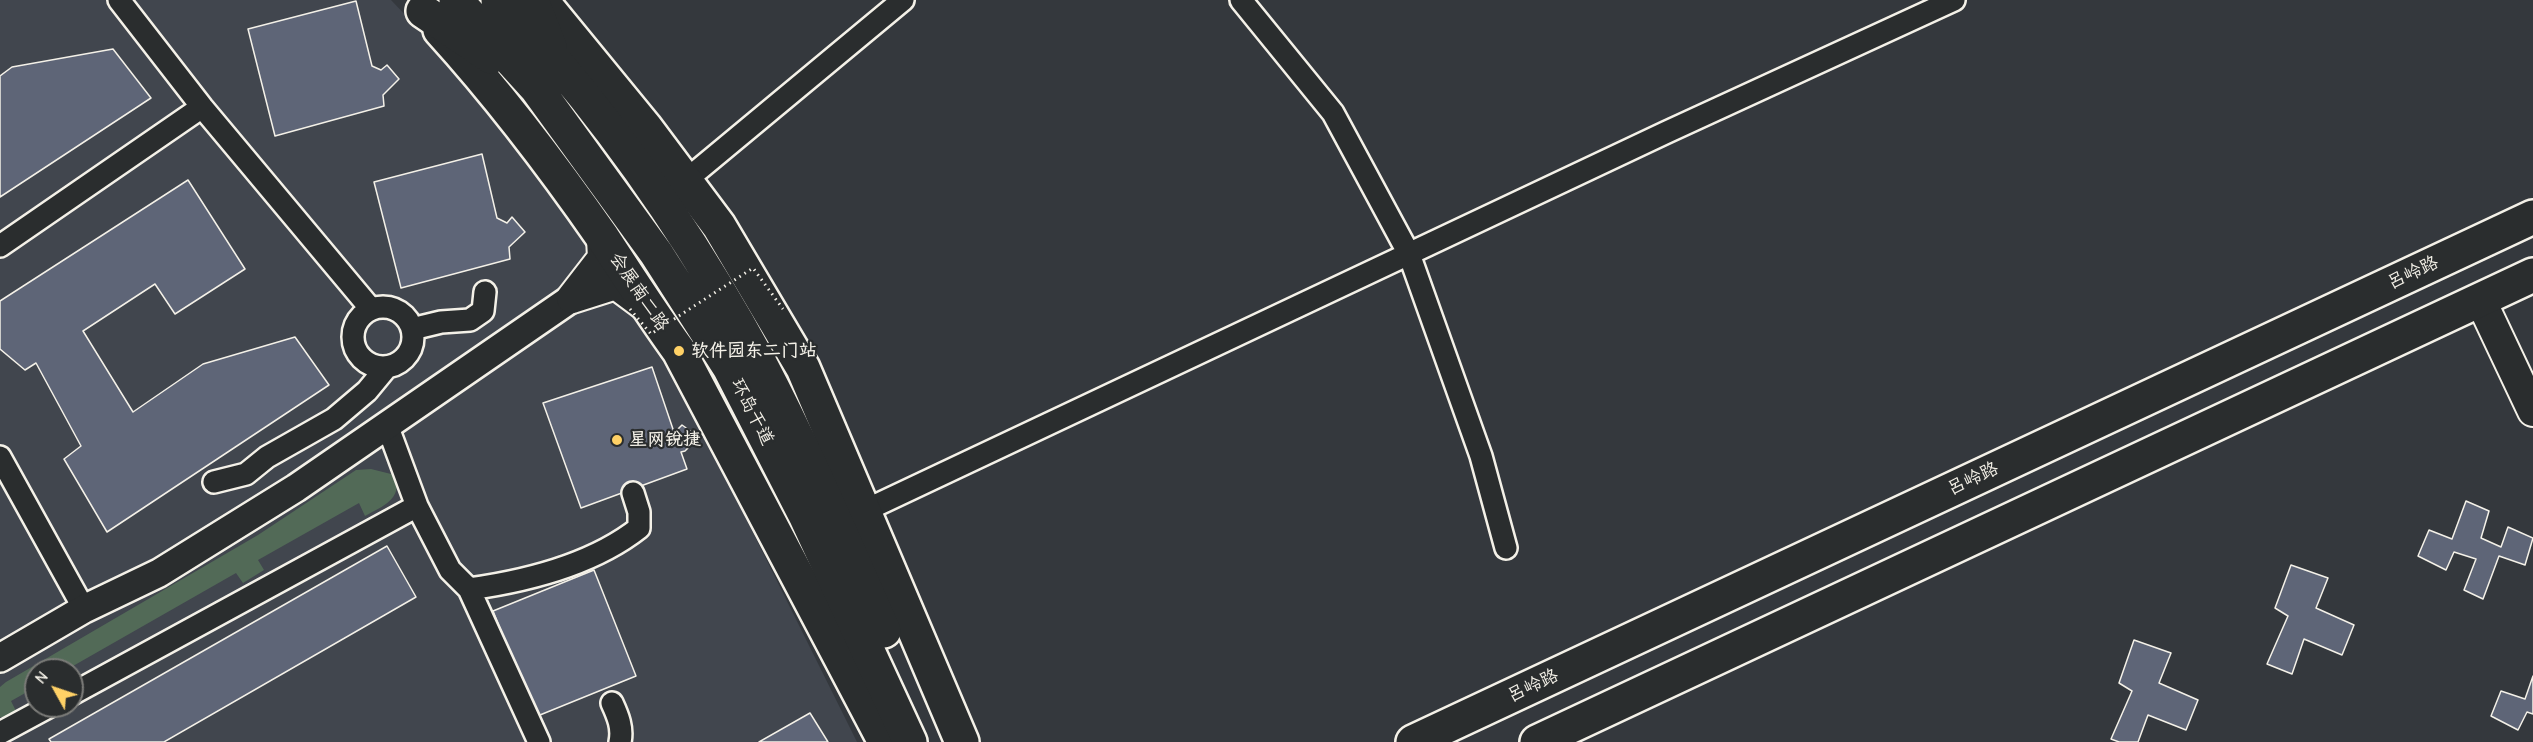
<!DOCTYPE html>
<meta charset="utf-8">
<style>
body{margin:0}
#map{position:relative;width:2533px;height:742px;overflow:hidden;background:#34383d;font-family:"Comic Neue",sans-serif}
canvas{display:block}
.north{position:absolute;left:24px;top:658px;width:60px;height:60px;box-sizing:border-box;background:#2a2d2e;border:2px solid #7b7b78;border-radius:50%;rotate:310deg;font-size:16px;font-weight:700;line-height:24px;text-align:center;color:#f4f1e8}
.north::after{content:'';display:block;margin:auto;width:21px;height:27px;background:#ffd166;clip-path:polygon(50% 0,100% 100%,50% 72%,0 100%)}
</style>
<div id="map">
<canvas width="2533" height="742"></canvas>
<div class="north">N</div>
</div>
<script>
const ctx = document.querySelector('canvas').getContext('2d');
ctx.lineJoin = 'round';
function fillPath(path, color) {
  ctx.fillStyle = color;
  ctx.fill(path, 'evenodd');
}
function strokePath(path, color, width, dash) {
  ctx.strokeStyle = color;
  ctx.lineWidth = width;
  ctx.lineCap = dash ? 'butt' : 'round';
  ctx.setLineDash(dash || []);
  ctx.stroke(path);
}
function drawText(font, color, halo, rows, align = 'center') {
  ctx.font = font + ' "Comic Neue","LXGW WenKai TC",sans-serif';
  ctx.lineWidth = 4.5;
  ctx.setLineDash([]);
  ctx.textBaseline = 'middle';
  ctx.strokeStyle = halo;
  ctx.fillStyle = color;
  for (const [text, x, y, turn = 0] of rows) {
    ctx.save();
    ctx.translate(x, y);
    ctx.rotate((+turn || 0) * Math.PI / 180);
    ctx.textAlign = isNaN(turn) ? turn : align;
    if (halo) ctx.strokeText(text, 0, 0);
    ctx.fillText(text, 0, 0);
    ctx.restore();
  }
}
fillPath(new Path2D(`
 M0,0H391L475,88L579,235L684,394L857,742H0ZM36,670H72V706H36Z`), '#41464e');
fillPath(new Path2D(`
 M371,469L395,475C403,499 383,506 365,516L359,503L258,560L264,570L243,583L236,573L66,670H36V687L11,701L17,713L9,717H0V687L6,682L258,535L356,470Z`), '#526a57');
const building = new Path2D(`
 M356,1L372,66L381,70L387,65L399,79L383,95L384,106L275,136L248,29Z
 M113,49L151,98L0,197V76L12,67Z
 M482,154L497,218L507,223L512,217L525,232L509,247L510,259L401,288L374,182Z
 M188,180L245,269L175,314L155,284L83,331L133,412L203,364L295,337L329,385L107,532L64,459L81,446L36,363L25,370L0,349V301Z
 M652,367L678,444H682L677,430L682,425L699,437L685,451L681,452L687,469L581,508L543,403Z
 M2466,501L2489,511L2481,538L2501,547L2508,527L2533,538L2525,565L2499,556L2483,599L2464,590L2476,559L2454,552L2446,570L2418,556L2429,530L2452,539Z
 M387,546L416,597L164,742H51L49,739Z
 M2291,565L2328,578L2316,608L2354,625L2342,655L2304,639L2292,674L2267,664L2288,616L2275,608Z
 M594,570L636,676L535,717L493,611Z
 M2134,640L2171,653L2159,683L2198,700L2186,730L2148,715L2138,742H2119L2111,739L2132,691L2119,683Z
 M2533,676V714L2527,712L2518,730L2491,716L2501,691L2525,699Z
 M810,713L828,742H759Z`);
fillPath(building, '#5e6577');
strokePath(building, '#f4f1e8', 1.5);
const minor = new Path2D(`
 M119,0L202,107L371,309
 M1241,0L1333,113L1409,254L1481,456L1506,548
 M685,181L903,0
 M0,246L202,107
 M353 337a30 30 0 1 1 60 0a30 30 0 1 1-60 0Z
 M412,329L441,322L470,320L483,311L485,292
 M0,457L84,609
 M214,482L246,474L267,457L334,419L367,391L386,368
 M417,506L450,570L469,589C527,581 592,565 639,528V512L633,493
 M864,511L1667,132L1954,0
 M469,589L539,742
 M72,694L417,506L387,425
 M612,703C618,716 623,728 620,742
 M0,733L50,706`);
const tertiary = new Path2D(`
 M0,658L84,609L159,573L296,488L572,298`);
const secondary = new Path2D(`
 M572,298L616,284L647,307
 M572,298L603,258L602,238
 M2480,299L2533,411`);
const primary = new Path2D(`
 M541,0L645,127L719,226L803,368L962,742
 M440,30C499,95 553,166 603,238C628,276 652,314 679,351L885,742
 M1413,742L2533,217
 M1537,742L2533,275`);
const trunk = new Path2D(`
 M456,0L537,89L656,253L729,367L806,517L910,742
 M498,0C517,21 538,41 557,63C633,153 704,259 760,363C806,450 844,541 884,631
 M532,0L550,47
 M423,11L491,57`);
strokePath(minor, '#f4f1e8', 26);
strokePath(tertiary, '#f4f1e8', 32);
strokePath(secondary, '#f4f1e8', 34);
strokePath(primary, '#f4f1e8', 38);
strokePath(trunk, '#f4f1e8', 38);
strokePath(minor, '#2a2d2e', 21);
strokePath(tertiary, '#2a2d2e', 27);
strokePath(secondary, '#2a2d2e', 30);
strokePath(primary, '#2a2d2e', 33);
strokePath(trunk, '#2a2d2e', 33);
strokePath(new Path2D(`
 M630,309L651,334L753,268L783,309`), '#f4f1e8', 3, [1.5, 4.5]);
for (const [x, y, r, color] of [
 [679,351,6,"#ffd166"],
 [617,440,6,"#ffd166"]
]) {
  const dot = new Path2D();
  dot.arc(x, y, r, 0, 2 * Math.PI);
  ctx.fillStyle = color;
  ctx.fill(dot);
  strokePath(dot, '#2a2d2e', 2);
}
drawText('18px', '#f4f1e8', '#2a2d2e', [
 ["吕岭路",2413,273,-25],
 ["会展南二路",639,292,56],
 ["环岛干道",752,412,63],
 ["吕岭路",1973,479,-25],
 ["吕岭路",1533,686,-25]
]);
drawText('bold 18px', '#f4f1e8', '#2a2d2e', [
 ["软件园东二门站",691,351],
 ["星网锐捷",629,440]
], 'left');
</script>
